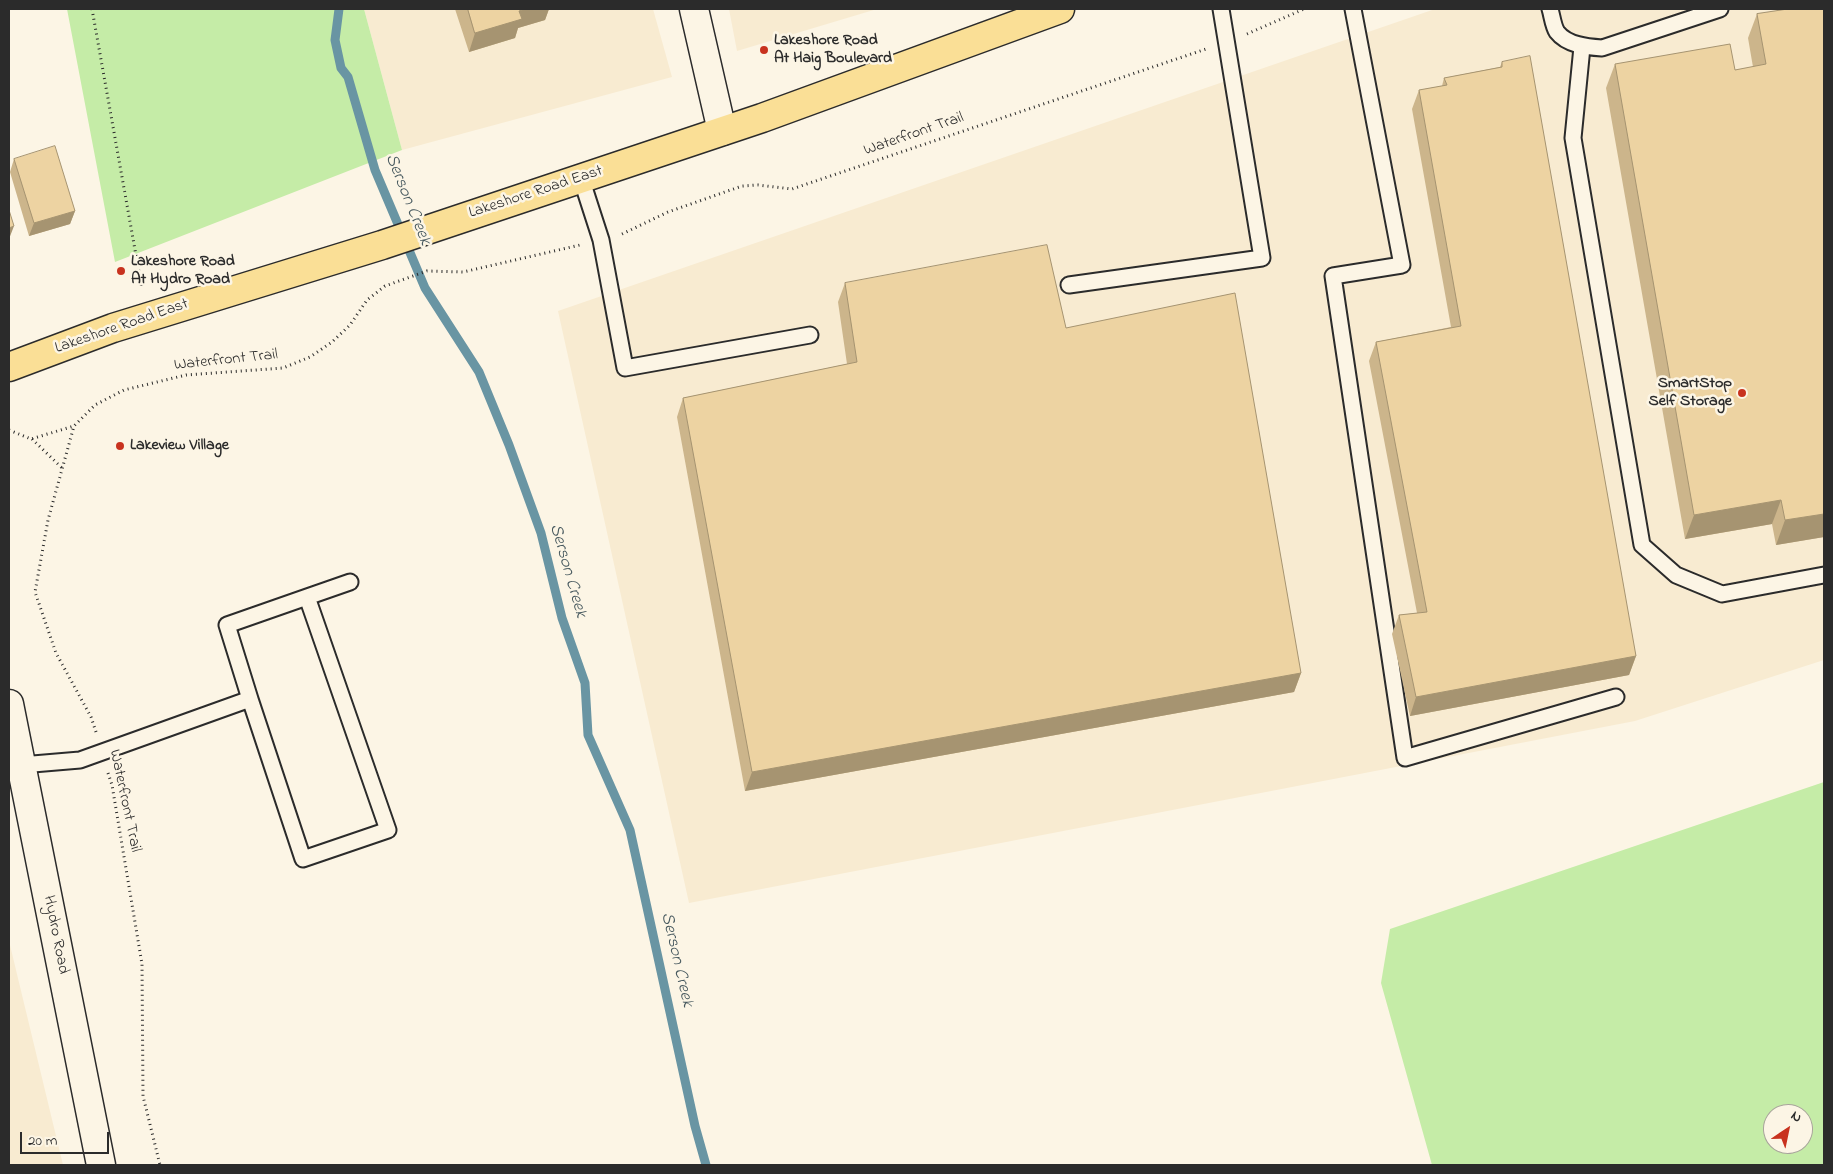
<!DOCTYPE html>
<style>
body{margin:0}
#map{position:relative;width:1833px;height:1174px;overflow:hidden;background:#fcf5e5;font-family:"Indie Flower",sans-serif}
canvas{display:block}
.frame{position:absolute;inset:0;border:10px solid #2b2b2b;pointer-events:none}
.north{position:absolute;left:1763px;top:1104px;width:50px;height:50px;box-sizing:border-box;background:#fcf5e5;border:1px solid #a8a49b;border-radius:50%;rotate:34deg;font-size:14px;font-weight:700;line-height:20px;text-align:center;color:#2b2b2b}
.north::after{content:'';display:block;margin:auto;width:18px;height:22px;background:#c8321e;clip-path:polygon(50% 0,100% 100%,50% 72%,0 100%)}
.scale{position:absolute;left:20px;top:1132px;width:89px;height:22px;box-sizing:border-box;border:2px solid #2b2b2b;border-top:0;padding-left:6px;font-size:15px;line-height:18px;white-space:nowrap;color:#2b2b2b;-webkit-text-stroke:4px #fcf5e5;paint-order:stroke}
</style>
<div id="map">
<canvas width="1833" height="1174"></canvas>
<div class="frame"></div>
<div class="north">N</div>
<div class="scale">20 m</div>
</div>
<script>
const ctx = document.querySelector('canvas').getContext('2d');
ctx.lineJoin = 'round';
function fillPath(path, color) {
  ctx.fillStyle = color;
  ctx.fill(path, 'evenodd');
}
function strokePath(path, color, width, dash) {
  ctx.strokeStyle = color;
  ctx.lineWidth = width;
  ctx.lineCap = dash ? 'butt' : 'round';
  ctx.setLineDash(dash || []);
  ctx.stroke(path);
}
function drawText(font, color, halo, rows, align = 'center') {
  ctx.font = font + ' "Indie Flower",sans-serif';
  ctx.lineWidth = 5;
  ctx.setLineDash([]);
  ctx.textBaseline = 'middle';
  ctx.strokeStyle = halo;
  ctx.fillStyle = color;
  for (const [text, x, y, turn = 0] of rows) {
    ctx.save();
    ctx.translate(x, y);
    ctx.rotate((+turn || 0) * Math.PI / 180);
    ctx.textAlign = isNaN(turn) ? turn : align;
    if (halo) ctx.strokeText(text, 0, 0);
    ctx.fillText(text, 0, 0);
    ctx.restore();
  }
}
fillPath(new Path2D(`
 M364,9H653L672,77L402,150Z
 M729,9H877L737,51Z
 M1435,9H1824V660L1635,721L689,903L558,311Z
 M9,941L63,1165H9Z`), '#f8ebd1');
fillPath(new Path2D(`
 M67,9H364L402,150L115,262Z
 M1824,782V1165H1432L1381,983L1390,929ZM1773,1114H1803V1144H1773Z`), '#c5eca7');
strokePath(new Path2D(`
 M339,9L335,40L341,68L348,77L375,170L425,288L479,372L509,445L541,533L562,618L585,683L588,735L630,830L695,1126L706,1165`), '#6995a3', 9);
const service = new Path2D(`
 M1353,9L1402,265L1333,276L1405,758L1616,697
 M1550,9C1552,15 1553,26 1557,32C1567,45 1587,47 1602,48L1720,9
 M1582,47L1573,138L1642,545L1676,575L1722,594L1824,575
 M581,178L601,240L625,368L810,335
 M1069,285L1262,258L1221,9
 M307,597L350,582
 M21,765L80,760L250,699L303,859L388,830L307,597L227,625L250,699`);
const minor = new Path2D(`
 M694,9L722,131
 M9,704L101,1165`);
const primary = new Path2D(`
 M9,367L113,328L382,245L762,118L1060,9`);
strokePath(service, '#2b2b2b', 19);
strokePath(minor, '#2b2b2b', 31);
strokePath(primary, '#2b2b2b', 31);
strokePath(new Path2D(`
 M92,9L142,289
 M1247,34L1304,9
 M622,234L668,212L742,186L758,185L792,189L1206,49
 M9,430L31,439L74,426
 M32,439L62,468
 M96,732L91,717L56,653L35,592L48,520L74,426L95,405L124,390L186,375L283,368L310,357L332,342L350,325L367,300L385,286L427,271L463,272L580,245
 M108,773L112,785L142,964L143,1096L160,1165`), '#2b2b2b', 3, [1, 4]);
strokePath(service, '#fcf5e5', 15);
strokePath(minor, '#fcf5e5', 28);
strokePath(primary, '#fadf96', 28);
fillPath(new Path2D(`
 M455,9H549L545,20L518,28L515,38L469,52Z
 M1788,9L1824,537L1776,545L1772,524L1685,539L1606,88L1615,64L1735,70L1753,67L1748,38L1757,14Z
 M1502,62L1636,656L1629,675L1410,716L1392,634L1399,615L1417,613L1369,361L1376,342L1451,327L1412,109L1419,90L1442,86L1444,78L1500,67Z
 M14,159L75,211L70,224L29,236L10,172Z
 M845,283L1066,328L1301,673L1294,692L745,791L677,417L683,398L847,364L838,302Z`), '#ccb58b');
fillPath(new Path2D(`
 M526,9H549L545,20L518,28L515,38L469,52L475,33L519,11Z
 M75,211L70,224L29,236L34,223Z
 M14,226L9,239V228Z
 M1781,500L1772,524L1685,539L1694,515Z
 M1824,514V537L1776,545L1785,520Z
 M1636,656L1629,675L1410,716L1416,697Z
 M1301,673L1294,692L745,791L752,772Z`), '#a69471');
const building = new Path2D(`
 M468,9H526L519,11L522,19L475,33Z
 M1788,9H1824V514L1785,520L1781,500L1694,515L1615,64L1730,44L1735,70L1766,64L1757,14Z
 M1530,56L1636,656L1416,697L1399,615L1427,612L1376,342L1461,326L1419,90L1447,85L1444,78L1502,67V62Z
 M55,146L75,211L34,223L14,159Z
 M9,210L14,226L9,228Z
 M1047,245L1066,328L1235,293L1301,673L752,772L683,398L857,362L845,283Z`);
fillPath(building, '#edd3a2');
strokePath(building, '#a69471', 1);
for (const [x, y, r, color] of [
 [764,50,5,"#c8321e"],
 [121,271,5,"#c8321e"],
 [1742,393,5,"#c8321e"],
 [120,446,5,"#c8321e"]
]) {
  const dot = new Path2D();
  dot.arc(x, y, r, 0, 2 * Math.PI);
  ctx.fillStyle = color;
  ctx.fill(dot);
  strokePath(dot, '#fcf5e5', 2);
}
drawText('bold 16px', '#2b2b2b', '#fcf5e5', [
 ["Lakeshore Road",774,41],
 ["At Haig Boulevard",774,59],
 ["Lakeshore Road",131,262],
 ["At Hydro Road",131,280],
 ["SmartStop",1732,384,"right"],
 ["Self Storage",1732,402,"right"],
 ["Lakeview Village",130,446]
], 'left');
drawText('16px', '#2b2b2b', '#fcf5e5', [
 ["Waterfront Trail",914,135,-19],
 ["Lakeshore Road East",536,193,-18],
 ["Lakeshore Road East",122,327,-19],
 ["Waterfront Trail",226,361,-6],
 ["Waterfront Trail",124,801,78],
 ["Hydro Road",55,935,79]
]);
drawText('italic 18px', '#45575d', '#fcf5e5', [
 ["Serson Creek",407,200,68],
 ["Serson Creek",567,571,74],
 ["Serson Creek",676,960,77]
]);
</script>
